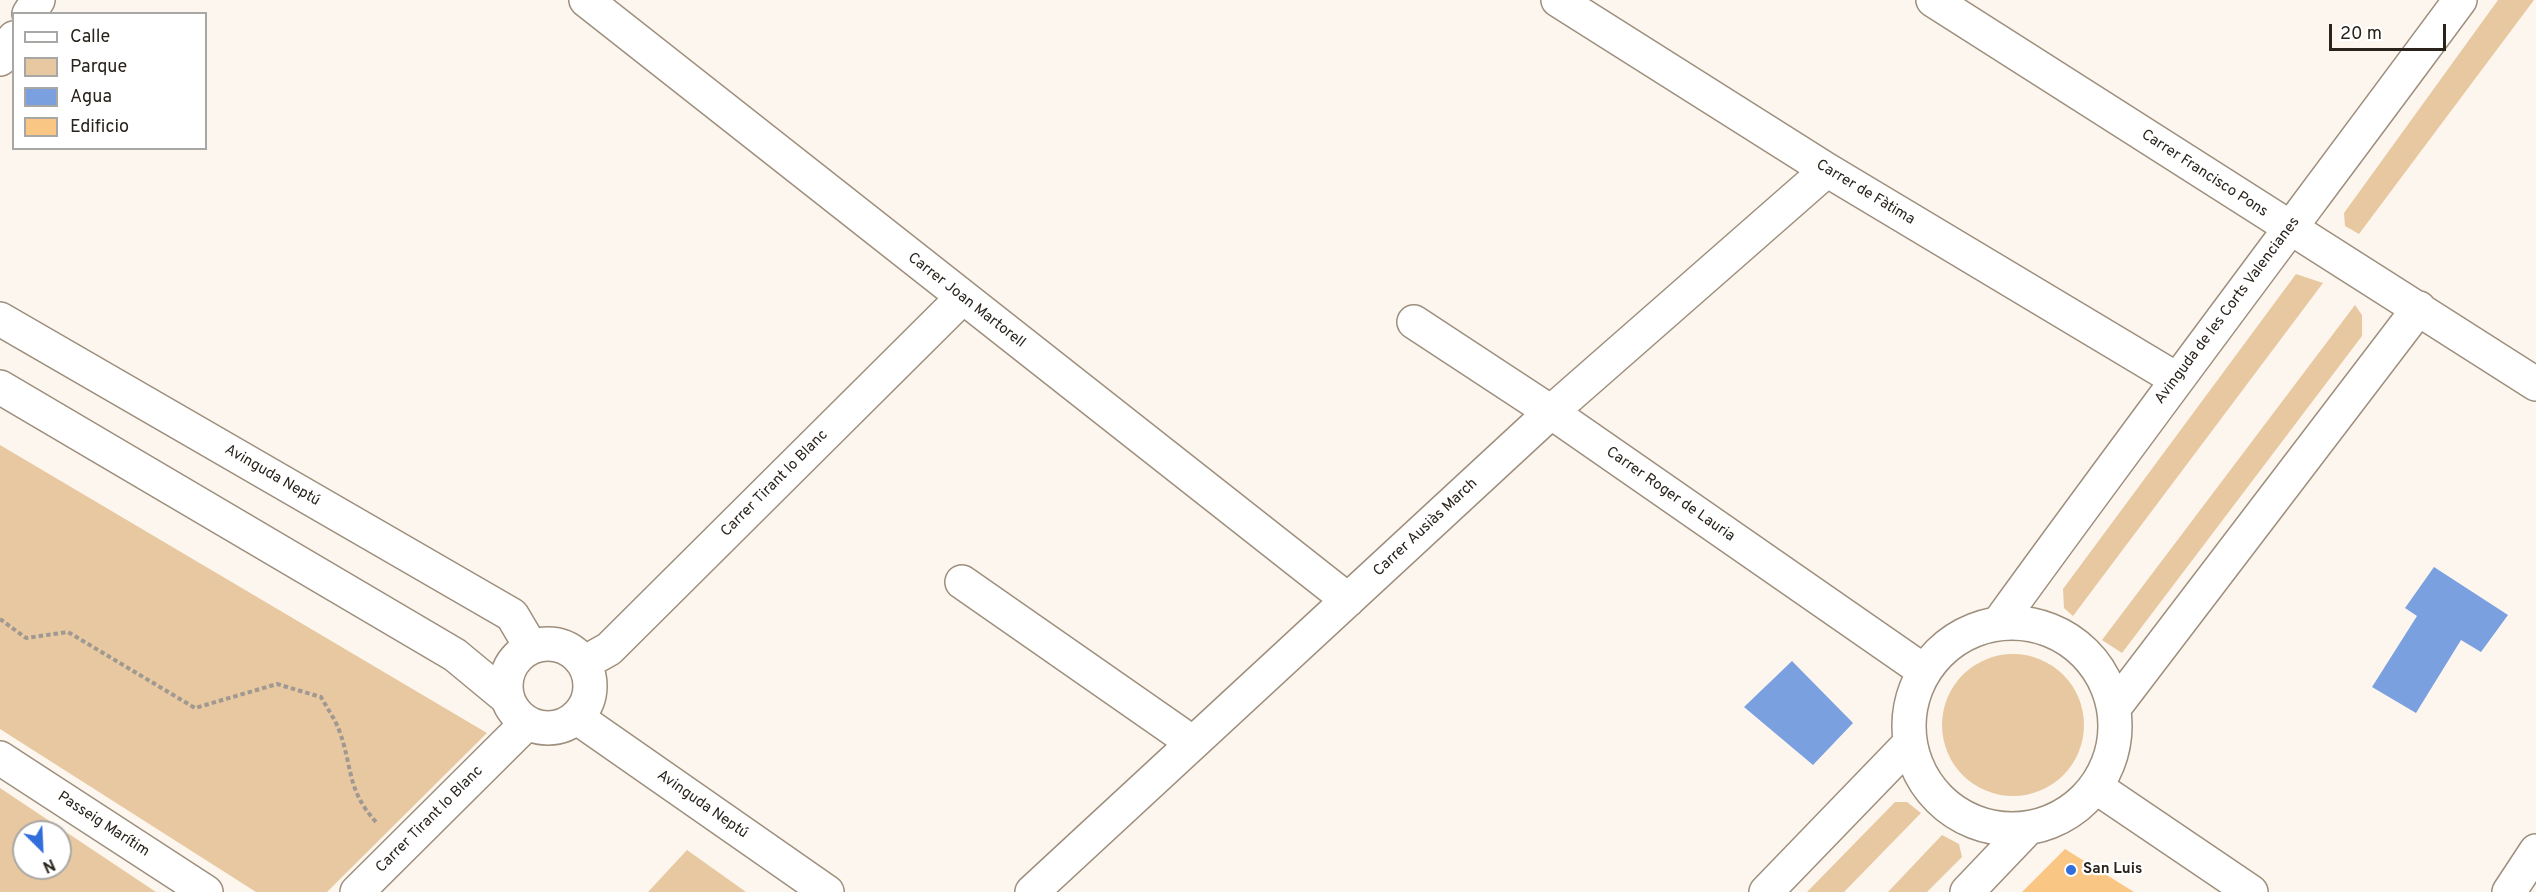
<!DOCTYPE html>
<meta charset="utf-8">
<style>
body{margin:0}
#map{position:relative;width:2536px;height:892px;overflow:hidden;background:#fcf6ee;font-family:Overpass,sans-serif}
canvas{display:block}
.legend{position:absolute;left:12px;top:12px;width:195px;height:138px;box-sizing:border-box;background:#fff;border:2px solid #a9a7a4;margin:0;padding:8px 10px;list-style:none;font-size:18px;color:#29231c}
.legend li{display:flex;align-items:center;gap:12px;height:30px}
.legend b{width:30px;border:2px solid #a9a7a4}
.north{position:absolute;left:12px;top:820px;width:60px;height:60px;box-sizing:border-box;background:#fff;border:2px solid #a9a7a4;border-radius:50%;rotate:156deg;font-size:16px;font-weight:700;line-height:24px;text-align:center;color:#29231c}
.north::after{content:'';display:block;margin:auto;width:21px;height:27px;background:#316ddb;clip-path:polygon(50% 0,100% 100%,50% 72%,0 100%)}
.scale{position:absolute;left:2329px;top:24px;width:117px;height:27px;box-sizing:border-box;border:3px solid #29231c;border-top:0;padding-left:8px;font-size:18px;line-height:21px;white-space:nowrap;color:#29231c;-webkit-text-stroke:4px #fff;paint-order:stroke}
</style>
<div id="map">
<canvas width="2536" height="892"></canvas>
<ul class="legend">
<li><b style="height:8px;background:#fff"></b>Calle</li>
<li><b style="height:16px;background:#e8c8a0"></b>Parque</li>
<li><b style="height:16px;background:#7ba0e0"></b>Agua</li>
<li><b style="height:16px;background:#f9c683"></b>Edificio</li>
</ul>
<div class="north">N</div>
<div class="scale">20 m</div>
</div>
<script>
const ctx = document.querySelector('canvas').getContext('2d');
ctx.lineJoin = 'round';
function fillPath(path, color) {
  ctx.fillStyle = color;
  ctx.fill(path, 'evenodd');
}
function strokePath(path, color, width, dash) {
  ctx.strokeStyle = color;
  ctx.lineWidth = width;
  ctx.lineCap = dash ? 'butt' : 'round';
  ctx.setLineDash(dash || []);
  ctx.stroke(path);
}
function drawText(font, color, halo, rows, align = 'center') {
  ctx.font = font + ' Overpass,sans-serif';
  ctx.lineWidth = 4.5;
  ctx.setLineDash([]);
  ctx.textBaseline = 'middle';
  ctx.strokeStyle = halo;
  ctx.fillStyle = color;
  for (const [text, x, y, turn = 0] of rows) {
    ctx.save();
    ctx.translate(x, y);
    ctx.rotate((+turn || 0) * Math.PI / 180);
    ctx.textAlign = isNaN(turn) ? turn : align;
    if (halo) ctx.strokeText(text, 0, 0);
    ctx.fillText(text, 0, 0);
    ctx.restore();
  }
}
fillPath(new Path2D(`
 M2498,0H2534L2359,234L2345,226L2344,213Z
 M2296,274L2323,283L2073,616L2064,608L2063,589Z
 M2355,305L2362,315V336L2122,653L2102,640Z
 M0,445L487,733L327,892H256L0,729Z
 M1942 725a71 71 0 1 1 142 0a71 71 0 1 1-142 0Z
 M0,788L156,892H0ZM24,832H60V868H24Z
 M1895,802H1907L1921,813L1844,892H1807Z
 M1942,835L1959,844L1962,857L1927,892H1888Z
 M687,850L746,892H648Z`), '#e8c8a0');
fillPath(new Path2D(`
 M2434,567L2508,615L2481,652L2461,640L2416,713L2372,687L2417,616L2405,608Z
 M1792,661L1853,723L1813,765L1744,707Z`), '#7ba0e0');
fillPath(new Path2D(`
 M2065,849L2134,892H2022Z`), '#f9c683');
const minor = new Path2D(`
 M586,0L1348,600
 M1558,0L1827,170L2176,379
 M1933,0L2536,384
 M29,14L38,0
 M0,59L14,38
 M0,319L512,615L531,647
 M1414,322L1551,412L1924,671
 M0,387L455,655L507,698
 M962,582L1193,743
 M1909 726a103 103 0 1 1 206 0a103 103 0 1 1-206 0Z
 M1998,624C2150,414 2306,208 2460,0
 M506 686a42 42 0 1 1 84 0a42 42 0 1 1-84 0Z
 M584,663L609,649L962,298
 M2114,708L2419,308
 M576,717L827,892
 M0,758L206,892
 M2096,787L2251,892
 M357,892L527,723
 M1032,892L1551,412L1827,170
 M1766,892L1909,744
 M1967,892L2028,828
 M2509,892L2536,851`);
strokePath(minor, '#9e8f7d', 36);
strokePath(new Path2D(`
 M0,619L26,638L68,632L195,708L277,684L321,697C327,708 335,719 339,730C353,767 346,789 376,822`), '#9f9992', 4, [4.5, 3]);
strokePath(minor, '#fff', 33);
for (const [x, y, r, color] of [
 [2071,870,6,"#316ddb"]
]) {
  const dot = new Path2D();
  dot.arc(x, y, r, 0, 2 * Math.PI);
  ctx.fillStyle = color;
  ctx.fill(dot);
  strokePath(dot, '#fff', 2);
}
drawText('15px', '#29231c', '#fff', [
 ["Carrer Francisco Pons",2204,174,33],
 ["Carrer de Fàtima",1865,193,31],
 ["Carrer Joan Martorell",966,301,38],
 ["Avinguda de les Corts Valencianes",2228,311,-53],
 ["Avinguda Neptú",272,476,30],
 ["Carrer Tirant lo Blanc",775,484,-45],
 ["Carrer Roger de Lauria",1670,495,35],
 ["Carrer Ausiàs March",1426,528,-43],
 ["Avinguda Neptú",702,805,35],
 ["Carrer Tirant lo Blanc",430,820,-45],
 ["Passeig Marítim",103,825,33]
]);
drawText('bold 15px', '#29231c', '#fff', [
 ["San Luis",2083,870]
], 'left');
</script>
